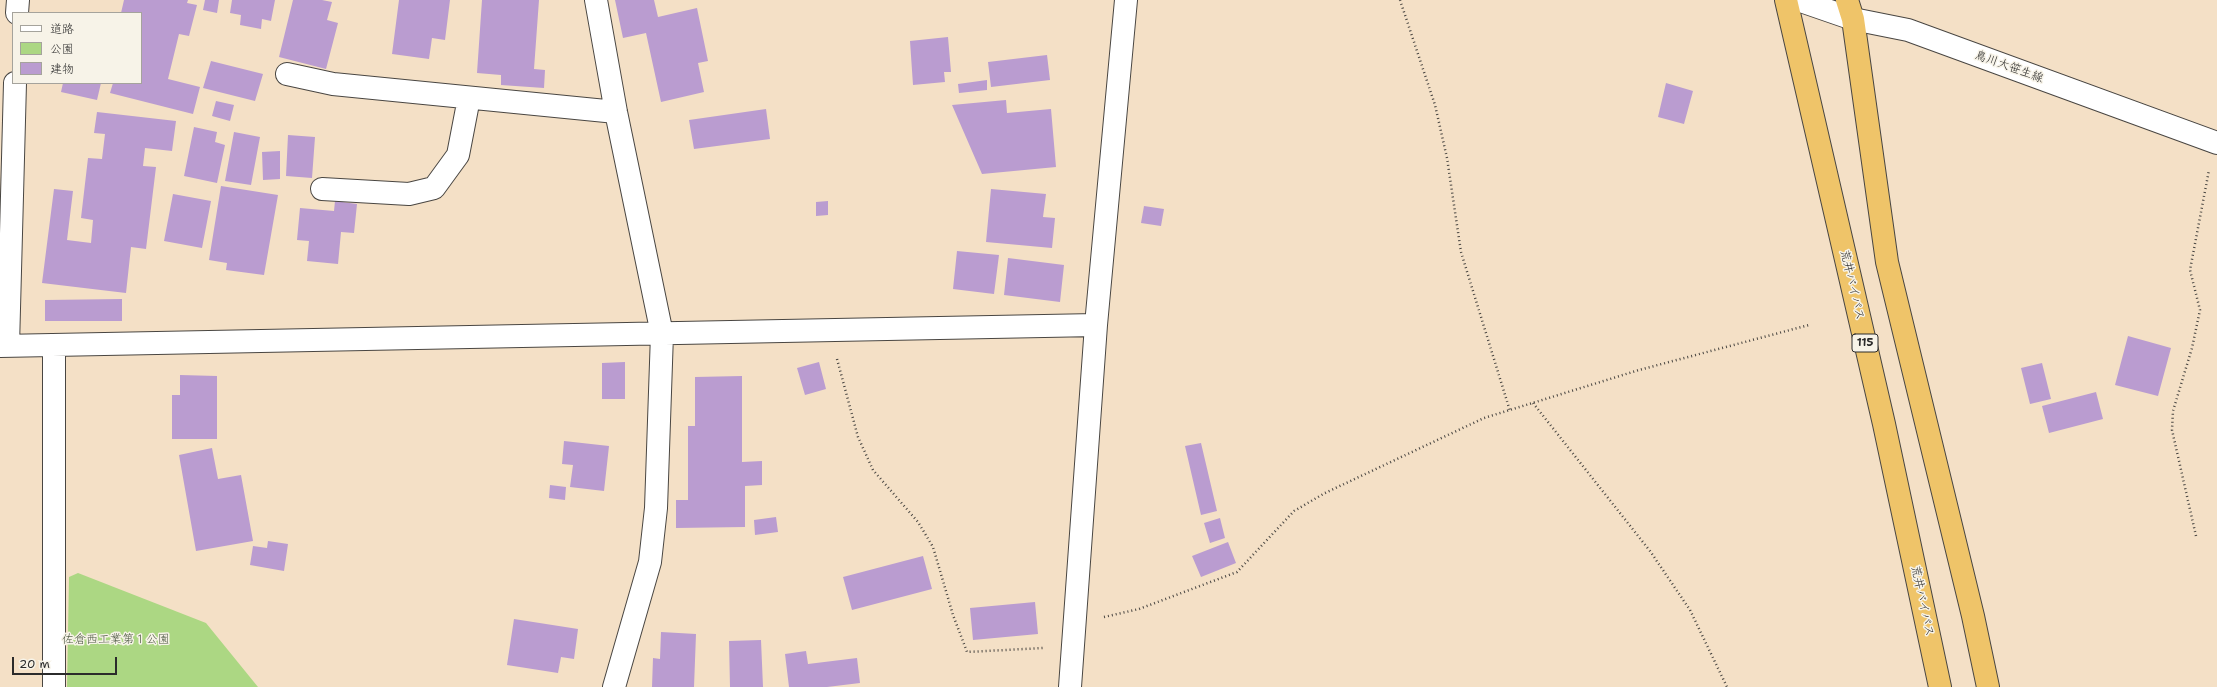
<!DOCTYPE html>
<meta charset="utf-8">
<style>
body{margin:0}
#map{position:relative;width:2217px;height:687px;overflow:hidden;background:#f4e0c6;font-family:"Shantell Sans","Klee One",sans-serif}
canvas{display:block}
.legend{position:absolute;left:12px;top:12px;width:130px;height:72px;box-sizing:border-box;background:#f7f3e8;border:1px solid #a5a39c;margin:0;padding:5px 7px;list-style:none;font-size:12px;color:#2b2b2b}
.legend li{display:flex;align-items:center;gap:8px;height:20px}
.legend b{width:20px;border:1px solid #a5a39c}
.scale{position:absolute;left:12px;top:657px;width:105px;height:18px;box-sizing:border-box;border:2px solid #2b2b2b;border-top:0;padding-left:5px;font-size:12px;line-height:14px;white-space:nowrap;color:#2b2b2b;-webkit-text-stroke:3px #f7f3e8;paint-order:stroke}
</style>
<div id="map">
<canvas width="2217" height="687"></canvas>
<ul class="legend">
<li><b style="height:5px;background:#fff"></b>道路</li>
<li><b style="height:11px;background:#acd783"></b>公園</li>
<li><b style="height:11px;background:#ba9cd0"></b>建物</li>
</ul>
<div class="scale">20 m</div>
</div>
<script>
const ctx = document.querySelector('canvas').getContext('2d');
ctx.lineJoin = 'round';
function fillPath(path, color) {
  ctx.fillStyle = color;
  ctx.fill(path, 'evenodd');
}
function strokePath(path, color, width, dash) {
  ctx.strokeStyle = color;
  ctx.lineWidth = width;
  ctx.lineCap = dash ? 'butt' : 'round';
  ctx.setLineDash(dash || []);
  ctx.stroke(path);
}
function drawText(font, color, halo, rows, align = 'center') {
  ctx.font = font + ' "Shantell Sans","Klee One",sans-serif';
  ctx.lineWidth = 3;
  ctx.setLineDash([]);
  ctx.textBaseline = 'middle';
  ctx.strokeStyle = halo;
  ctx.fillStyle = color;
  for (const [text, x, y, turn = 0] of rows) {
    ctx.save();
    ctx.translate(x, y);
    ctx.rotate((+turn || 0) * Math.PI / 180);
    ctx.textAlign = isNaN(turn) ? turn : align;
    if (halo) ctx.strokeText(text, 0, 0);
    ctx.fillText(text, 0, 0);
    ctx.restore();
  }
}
fillPath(new Path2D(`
 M78,573L206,623L258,687H67L69,577Z`), '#acd783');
fillPath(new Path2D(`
 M124,0H188L187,3L197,5L189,36L179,34L168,79L200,87L193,114L110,93L113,83H141V13H121Z
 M205,0H219L217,13L203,10Z
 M232,0H275L271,21L262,19L261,29L240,25L241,15L230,13Z
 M293,0H322L332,2L327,20L338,23L326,69L279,57Z
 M399,0H450L445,40L432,38L429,59L392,54Z
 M482,0H539L534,69L545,70L544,88L501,85V75L477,73Z
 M615,0H654L658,17L697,8L708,61L698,63L704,92L661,102L646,33L623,38Z
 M948,37L951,72H944L945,82L913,85L910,41Z
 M1047,55L1050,80L991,87L988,62Z
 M211,61L263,74L255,101L203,88Z
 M987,80V90L959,93L958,84Z
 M63,83H101L97,100L61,92Z
 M1666,83L1693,91L1684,124L1658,117Z
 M1006,100L1007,113L1051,109L1056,167L982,174L952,105Z
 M216,101L234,105L230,121L212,116Z
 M766,109L770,139L694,149L689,120Z
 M97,112L176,121L172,151L145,148L143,166L156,167L146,249L131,247L126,293L42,283L54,189L73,191L67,240L91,243L93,220L81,218L88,158L102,159L105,134L94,133Z
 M194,127L217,132L215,142L225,145L217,183L184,176Z
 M234,132L260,137L251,185L225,181Z
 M288,135L315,137L312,178L286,176Z
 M280,151V179L263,180L262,152Z
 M221,186L278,195L264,275L226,270L227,263L209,260Z
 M991,189L1046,194L1043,217L1055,218L1052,248L986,242Z
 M173,194L211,201L202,248L164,241Z
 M335,201L357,204L354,233L341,232L338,264L307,261L309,241L297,240L300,208L334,211Z
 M828,201V215L816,216V202Z
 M1144,206L1164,209L1161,226L1141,223Z
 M957,251L999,255L994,294L953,289Z
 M1008,258L1064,265L1060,302L1004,295Z
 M122,299V321H45V300Z
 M2128,336L2171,348L2158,396L2115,385Z
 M625,362V399H602V363Z
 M819,362L826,389L805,395L797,368Z
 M2042,363L2051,399L2030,404L2021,368Z
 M180,375L217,376V439H172V395H180Z
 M742,376V462L762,461V485L745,486V527L676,528V500H688V426H695V377Z
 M2096,392L2103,419L2049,433L2042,406Z
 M564,441L609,446L604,491L570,487L573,465L562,464Z
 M1201,443L1217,511L1201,515L1185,446Z
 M212,448L218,479L241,475L253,541L196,551L179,455Z
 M550,485L566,487L565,500L549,498Z
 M776,517L778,532L755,535L754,520Z
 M1220,518L1225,538L1210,543L1204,523Z
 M268,541L288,544L284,571L250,565L253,546L267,548Z
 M1228,542L1236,563L1201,577L1192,556Z
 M923,556L932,589L852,610L843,577Z
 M1035,602L1038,634L973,640L970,608Z
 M514,619L578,629L574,659L561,657L558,673L507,665Z
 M661,632L696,634L694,687H652L653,658L660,659Z
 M761,640L763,687H730L729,641Z
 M806,651L808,664L857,658L860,683L827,687H789L785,654Z`), '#ba9cd0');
const minor = new Path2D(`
 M596,0L616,112L662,334L656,508L650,562L614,687
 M1798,0L1853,19L1908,30L2217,143
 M17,13L18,0
 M287,74L333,84L616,112
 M322,189L409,194L434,188L458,155L469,98
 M0,346L1096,325
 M8,346L15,83
 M54,346V687
 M1070,687L1096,325L1126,0`);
const highway = new Path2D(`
 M1786,0L1884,424L1940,687
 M1847,0L1853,19L1887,262L1973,616L1988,687`);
strokePath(minor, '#494642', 24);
strokePath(highway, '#494642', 24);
strokePath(new Path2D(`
 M1400,0L1435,105L1447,158L1461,252L1510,411
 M837,359L858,437L873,470L918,522L933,547L953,615L967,652L1043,648
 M1533,403L1650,551L1690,610L1727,687
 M2196,536L2172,430L2173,411L2192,348L2200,310L2190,270L2209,170
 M1104,617L1139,609L1237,572L1294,511L1325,493L1484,418L1639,370L1809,325`), '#494642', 2.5, [1, 3]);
strokePath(minor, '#fff', 22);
strokePath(highway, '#efc469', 22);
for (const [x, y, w] of [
 [1865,343,26]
]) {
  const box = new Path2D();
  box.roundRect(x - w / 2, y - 9, w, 18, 3);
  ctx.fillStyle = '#f7f3e8';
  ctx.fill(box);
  strokePath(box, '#2b2b2b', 1);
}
drawText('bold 11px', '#2b2b2b', null, [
 ["115",1865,343]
]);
drawText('12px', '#2b2b2b', '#f7f3e8', [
 ["鳥川大笹生線",2009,67,20],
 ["荒井バイパス",1852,285,77],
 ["荒井バイパス",1922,601,78]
]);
drawText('12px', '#4b5641', '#f7f3e8', [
 ["佐倉西工業第１公園",116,640]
]);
</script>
